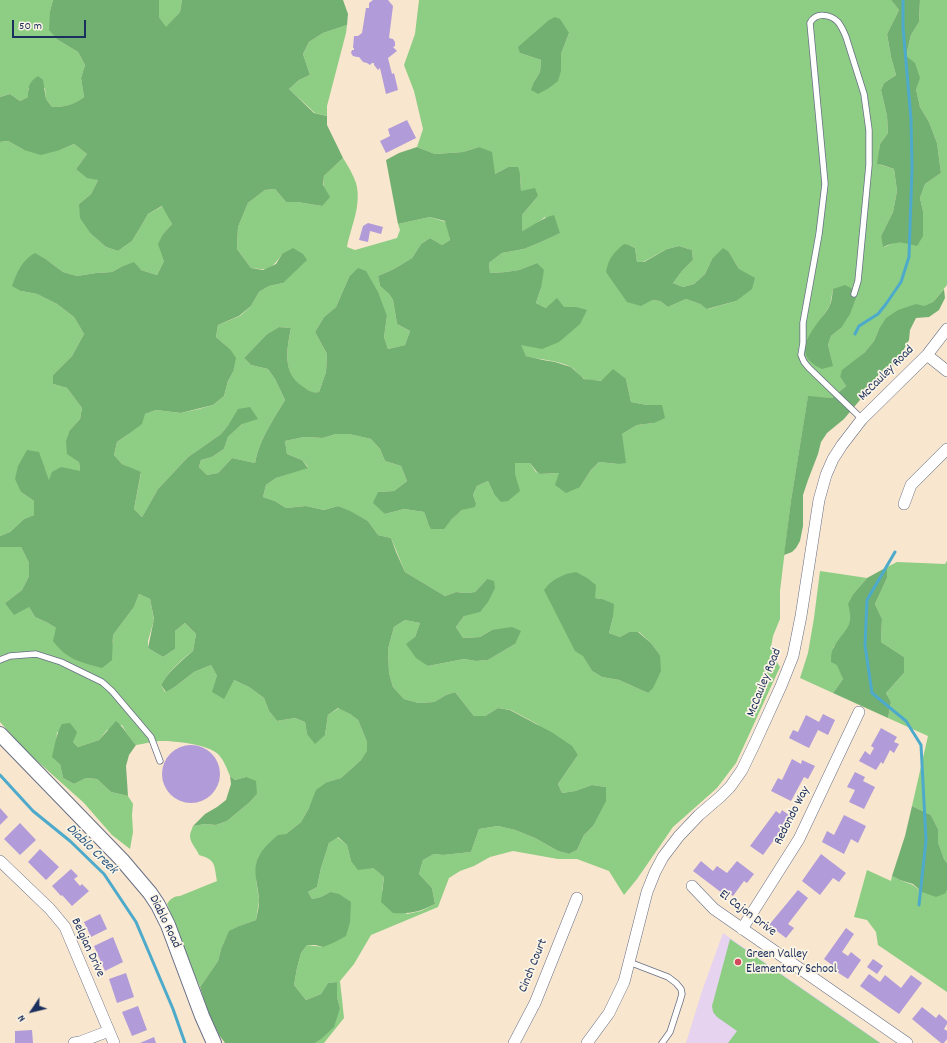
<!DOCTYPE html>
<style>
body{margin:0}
#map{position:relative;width:947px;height:1043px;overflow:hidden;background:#f8e6ce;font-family:Dekko,sans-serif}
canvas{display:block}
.north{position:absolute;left:12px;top:991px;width:40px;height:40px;-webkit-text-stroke:3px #fcf5e5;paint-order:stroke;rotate:235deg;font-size:11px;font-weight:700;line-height:16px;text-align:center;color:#1b2f5e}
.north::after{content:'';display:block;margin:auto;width:14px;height:18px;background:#1b2f5e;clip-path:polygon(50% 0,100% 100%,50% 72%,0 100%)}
.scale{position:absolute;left:12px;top:20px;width:74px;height:18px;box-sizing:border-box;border:2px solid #1b2f5e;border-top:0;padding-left:5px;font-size:12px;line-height:14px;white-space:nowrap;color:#1b2f5e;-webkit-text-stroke:3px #fcf5e5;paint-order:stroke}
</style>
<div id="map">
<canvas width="947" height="1043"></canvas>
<div class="north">N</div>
<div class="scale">50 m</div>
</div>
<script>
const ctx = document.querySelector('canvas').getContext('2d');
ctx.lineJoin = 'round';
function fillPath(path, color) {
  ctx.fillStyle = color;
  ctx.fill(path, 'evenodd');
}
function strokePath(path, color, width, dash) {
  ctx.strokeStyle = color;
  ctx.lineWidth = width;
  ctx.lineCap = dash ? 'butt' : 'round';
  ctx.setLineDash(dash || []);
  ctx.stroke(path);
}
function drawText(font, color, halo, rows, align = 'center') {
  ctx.font = font + ' Dekko,sans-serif';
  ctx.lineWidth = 3.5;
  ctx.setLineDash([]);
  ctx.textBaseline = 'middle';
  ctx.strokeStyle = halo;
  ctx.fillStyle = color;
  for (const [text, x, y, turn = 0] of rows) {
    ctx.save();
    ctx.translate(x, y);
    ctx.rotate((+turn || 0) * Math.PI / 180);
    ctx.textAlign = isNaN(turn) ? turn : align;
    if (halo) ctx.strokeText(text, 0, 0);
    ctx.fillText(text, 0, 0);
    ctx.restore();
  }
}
fillPath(new Path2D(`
 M723,933L881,1043H686L702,991Z`), '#e6d3f0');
fillPath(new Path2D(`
 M0,0H53L50,11L58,40L78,52L85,65L81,78L84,97C75,105 64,107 52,107L46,99L45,88H28V97L20,101L10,94L0,97Z
 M159,0H182L180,12L166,28L159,17Z
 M419,0H891L899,10L887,34L891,57L896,75L884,83L881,90L887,116L888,133L880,144L878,164L894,169L897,191L893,212L881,236L884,247L894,243H906L923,211L920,198L925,184L941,173L937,143L929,122L920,107L916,89L906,56L911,35L919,22L920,0H947V285L933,302L879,329L874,341L864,353L854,362L840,377L846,386L832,398L808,397L791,500L780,591V619L773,636L771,647L773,656L780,667L736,763L717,788L673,827L637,879L624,895L609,871L577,859H558L513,851L490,857L474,866L460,871L449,878L438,907L371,935L354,964L340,981L344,1018L324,1043H315L320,1040L340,1008L337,997V982L328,983L321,994L306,1000L294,985L297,968L301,953L307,945L323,947L330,892L321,897L312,899L308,892L317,887L321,868L329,843L337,837L347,845L351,861L373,868L384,877L382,891L407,914L421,911L435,904L432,888L419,874L423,860L434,854L443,855L471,852L479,829L498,826L515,830L535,838L558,851L569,854L577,850L584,835L593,826L606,787L592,785L575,791L562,793L558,784L578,755L537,724L511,710L498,708L485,716H474L455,692L446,695L434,702L419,703L404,699L393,687L389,673L388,649L394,627L405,620L420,623L415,637L428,666L464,659L476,661L488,660L515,644L492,630L480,637L463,638L456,627L464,616L487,579L475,592L466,593L456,592L445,596L405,572L391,538L378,535L368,521L338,506L324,510L306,506L286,508L275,501L263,497L266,485L276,478L308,467L302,460L287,454L285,441L304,437L323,438L336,434H349L371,439L380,449L385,461L401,466L407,481L394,491L378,492L385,514L404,509L424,512L428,523L451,520L462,510L476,503L473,495L477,486L488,481L494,494L515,474V463H530L536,472L541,474L559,473L580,487L591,470L599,462L618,464L622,434L637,425L654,423L661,405H647L631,402L626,379C616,380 591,383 583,378C578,375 575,368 569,366C556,360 540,360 526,356L520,345L576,307H564L546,308L536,303L541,288L537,263L519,270L506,272L490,273L489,263L502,253L524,249L541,242L559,233L545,217L533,226L522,231V215L538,196L521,191L520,174L508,167L495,174L479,147L463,152L435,154L417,147L423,129L414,91L404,65L415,34ZM569,33L561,54V71L534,82L540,72L541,60L520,53ZM629,245L635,248L637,262H643L667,249L679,246L692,250L693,260L682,271L673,283L683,287L694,284L705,274L712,259L729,252L739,269L736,301L708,309L700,304L686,299L668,307L660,301L652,300ZM833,289L841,328L831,336L828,345L833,366L821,319L830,305ZM595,598L602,599L613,617L609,633L620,637L629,632H639L651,643L660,655L648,693L619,680L602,677L592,671L583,655Z
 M347,25L346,33L327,106V116L315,113L289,89L299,80L310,75L303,54L309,42L323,33Z
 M8,141L24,150H60L74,144L87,154L76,169L98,180L91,194L79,204L91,234L106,247L118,251L132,241L140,228L148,214L163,206L172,224L163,234L164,261L157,275L141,270L121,267L112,272L96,273L77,276L63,272L47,260L21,291L37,294L57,304L74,317L84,334L72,356L53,375V384L67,388L82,408L80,419L70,430L79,462L80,471L49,481L45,469L21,492L34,501V515L24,519L10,532L0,536V142Z
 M343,158C348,166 353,174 356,183C362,205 351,226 347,247L355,250L397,238L400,230L398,224L430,217L446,222L450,240L442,245L430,238L421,244L412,258L394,269L378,276L380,286L389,294L393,300L397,324L410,331L405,345L388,349L384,337L387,316L349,277L336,307L324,317L315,332L327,354L326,372L319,392C311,393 309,391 302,387C282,373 287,349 291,328L279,327L267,334L244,358L251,365L268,369L275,379L285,400C273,420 259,440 255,463L232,458L218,473L207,475L199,467L201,460L212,457L224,449L228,437L242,424H229L221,434L188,457L158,489L142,517L134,509L141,473L122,464L114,455L117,442L127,435L145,414L156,410L181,413L199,409L213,405L224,396L228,381L233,372L230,349L216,337L218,325L240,316L251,306L259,292L269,286L283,283L282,254C272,269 268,271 251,268L237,249L238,227L248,203L265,190L275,189L286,202H297L322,206L324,176Z
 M0,547H21L29,563V576L22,590L5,603L29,607L35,617L48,623L56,628L113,643V635L134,607L139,594L150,599L154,620L148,641V648L163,657L175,649V631L185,623L196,634L193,651C180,661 169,671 161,685L165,692L176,686L194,672L211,665L217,676L234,680L249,687L264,698L269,711L277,721L295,718L305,722L307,734L325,735L328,715L339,708L350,714L358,720L367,742L368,751L361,760L341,778L327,782L309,808L301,822L286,834L267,846L259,856L256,864V879L259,901L256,920L239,926L229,932L221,949L218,961L200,987L186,955L167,904C170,899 174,896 180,896L217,881C214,864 216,860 199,855C197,849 190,843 190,836C190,833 192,829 193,826L205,824L216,825L227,821L250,802L257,794L246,777L235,780L230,776C227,769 224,760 218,754C206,744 176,741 160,741C152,741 144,744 136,745L130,739L122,725L107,730L99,740L78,747L73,742L57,732L56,744L63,778L74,784L86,778L97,779L111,792L128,796L133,804L132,815L133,832L130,849L112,835L84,803L26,751L0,722Z
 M947,561V863L944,859L938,842V829L931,815L912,806L928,736L888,718L891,702L886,693L904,673V657L881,642L882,619L875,604L887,578V567L897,562L945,564Z
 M820,571L867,578L854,593L851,613L850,626L833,648L843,679L833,693L800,678L808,653L814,618Z
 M867,870L891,881L892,876L900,880L913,885L922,892L946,893L947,890V992L878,945L876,932L867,920L854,917Z
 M730,939L880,1043H728L737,1031L717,1017L713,1012L712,1006Z`), '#8ecd84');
fillPath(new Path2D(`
 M53,0H159V17L166,27L180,12L182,0H343L348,14L347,25L323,33L309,42L303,54L310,75L299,80L289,89L314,113L327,116V125L343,158L324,176L323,185L330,197L322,206L297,202H286L275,189L265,190L248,203L238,227L237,249L251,268L263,270L276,264L282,254L293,248L303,254L307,260L283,283L269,286L259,292L251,306L239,316L218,325L216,337L230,349L236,358L233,372L228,381L224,396L213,405L181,413L156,410L145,414L142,424L127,435L117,442L114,455L122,464L141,472L134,509L142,517L158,489L188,457L221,434L229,424L238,409L250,407L258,419L242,424L228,437L224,449L212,457L201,460L199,467L207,475L218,473L232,458L255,463C259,440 273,420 285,400L275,379L268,369L251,365L244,358L267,334L279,327L291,328C287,348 282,373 302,386C309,391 311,393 319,392L326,372L327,354L315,332L324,317L336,307L349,277L358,268L366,271L378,292L387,316L384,337L388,349L405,345L410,331L397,324L393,300L389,294L380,286L378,276L394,269L412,258L421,244L430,238L442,245L450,240L445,221L430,217L398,224L386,160L399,153L417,147L435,154L463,152L479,147L492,152L495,174L508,167H518L520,174L521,191L535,188L538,196L522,215V231C533,226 542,218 554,215L560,233L541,242L524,249L502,253L489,263L490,273L506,272L519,270L537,263L544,270L541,288L536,303L546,308L557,298L564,307H576L587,310L580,324L559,342L542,349L521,345L526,356L543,360L555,362L571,367L584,379L601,381L613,369L626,379L631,402L647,405H662L665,418L654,423L637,425L622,434L626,463L618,464L599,462L591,470L580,487L566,493L555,485L559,473L540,474L537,472L530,463H515V474L520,491L508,501L501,502L494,494L488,481L477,486L473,495L476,503L475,507L462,510L451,520L444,529H431L428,523L424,512L404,509L385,514L373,503L378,492L394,491L407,481L401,466L385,461L380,449L371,439L349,434H336L323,438L304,437L285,441L287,454L302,460L308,468L276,478L266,485L263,497L275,501L286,508L306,506L324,510L338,506L350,511L368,521L378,535L391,538L396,552L405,572L445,596L456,592L466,593L475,592L487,579L494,581L495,588L488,602L480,612L464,616L456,627L463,638L480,637L492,630L512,627L521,631L515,644L488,660L476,661L464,659L428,666L416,658L406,644L415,637L420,623L405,620L394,627L388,649L389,673L393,687L404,699L419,703L434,702L446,695L455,692L474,716H485L498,708L510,710L553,733L572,746L578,755L558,784L562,793L575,791L592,785L606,787V801L593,826L584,835L577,850L569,854L558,851L535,838L515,830L498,826L479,829L471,852L443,855L434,854L423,860L419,874L432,888L435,904C419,912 411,914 393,913L381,902L384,877L373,868L358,870L351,861L347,845L338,837L329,843L321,868L317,887L308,892L312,899L321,897L330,892L339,894L351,902L350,922L346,936L333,943L323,947L315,945H307L301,953L297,968L294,985L306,1000L321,994L328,983L337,982V997L340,1008L334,1027L320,1040L315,1043H225L219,1035L208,1012L200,987L218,961L221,949L229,931L239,926L256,920C257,914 259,908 259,902C259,886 251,870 259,856C263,848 271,841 278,835L286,834L301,822L309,808L316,790L327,782L341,778L361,760L367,751V742L358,720L350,714L338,708L328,715L325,735L315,744L307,734L305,722L295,718L277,721L269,711L264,698L249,687L234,680L224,699L212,692L217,676L211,665L194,672L176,686L166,692L161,685C169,671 180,662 193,651L196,634L185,623L175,631V649L163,657L148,648L154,619L150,599L139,594L134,607L113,635L112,660L102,668C81,662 67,660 53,641L56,628L48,623L35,617L29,607L14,615L5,603L22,590L29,576V563L21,547H0V536L10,532L24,519L34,515V501L21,492L15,479L18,466L27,450L39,452L49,480L52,472L61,467L80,471L79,462L67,454L66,441L70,430L80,419L82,408L67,388L53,384V375L72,356L84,334L74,317L57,304L37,294L21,291L12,286C17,272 22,260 35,253L47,260L63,272L77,276L96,273L112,272L121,267L134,262L141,270L157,275L164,261L158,244L163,234L172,224L162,206L148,214L140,228L132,241L118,251L106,247L91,234L80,218L79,204L91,194L98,180L87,178L76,169L87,154L74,144L60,150L41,155L24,150L8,141L0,142V97L10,94L20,101L28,97C28,86 29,82 38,76L43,80L46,99L52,107C64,107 74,105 84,97L81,78L85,65L78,52L58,40L49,30L50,11Z
 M891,0H920L919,22L911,35L906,56L915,63L920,78L916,89L920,107L929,122L937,143L941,173L925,184L920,198L923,211V236L917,246C903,242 897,241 883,247L881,236L893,212L897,191L894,169L882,165L877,164L880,144L888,133L887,116L881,90L884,83L896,75L891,57L887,34L899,10Z
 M555,17L560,19L569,33L561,54V71L558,81L549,88L538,94L531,90L534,82L540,72L541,60L520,53L518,47L549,20Z
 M624,244L629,245L635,248L637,262H644L667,249L679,246L692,250L693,260L682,271L673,283L683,287L694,284L705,274L712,259L723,248L729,252L739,269L755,278L752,289L736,301L707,309L700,304L686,299L668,307L660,301L652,300L641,306L627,302L615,285L606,272C608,259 614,252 624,244Z
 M845,285L853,289L856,298L850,314L841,328L831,336L828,345L833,366L822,369C818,367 814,365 811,362C793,346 821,321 829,307C832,302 832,295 833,289Z
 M944,289L945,298L939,310L929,317L916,318L910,330L909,340L903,351L891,369L881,377L865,394L844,419L827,433L821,442L818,454L808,480L803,495V526L800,541L796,548L792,552L784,555L791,500L808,396L832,398L846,386L840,377L842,370L864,353L874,341L879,329L886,318L898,310L916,304L924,306L933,302Z
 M887,567V578L875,604L882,619L881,642L904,657V673L886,693L891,702L888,718L833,693L843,679L837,665L831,662C831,658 831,651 834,647C844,629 855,628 848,604L854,593L867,578Z
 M576,572L587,578L596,585L595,598L602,599L614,604L613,617L609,633L620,637L629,632H638L651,643L660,655L661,671L653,688L648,693L619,680L602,677L592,671L583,656L575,651L544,590C552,579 563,574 576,572Z
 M116,721C124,727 128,737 136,745L129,755L126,766L128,796L111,792L97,779L86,778L74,784L63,778L60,764L52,757C55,745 56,734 62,724L70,723L77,732L73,742L78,747L99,740Z
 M230,776L235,780L246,777L256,781L257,794L250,802L227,821L216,825L205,824L193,826L205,814L217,807L226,800L231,784Z
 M912,806L931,815L938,829V842L944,859L947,863V890L946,893L936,897L922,892L913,884L900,880L892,876L905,836Z`), '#72b072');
strokePath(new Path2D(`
 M855,334L859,326L878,314L886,304L901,282L909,257L912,168L911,119L903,27V0
 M895,552L867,600L865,645L872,693L906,721L921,745L926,840L919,905
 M0,775L33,811L70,841L104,874L136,922L173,1009L185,1043`), '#4daacb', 3);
fillPath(new Path2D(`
 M373,0H388L393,6L389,38L393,39L395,42V46L393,47L397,51L388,58L392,74L394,73L398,90L386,94L380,68L378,70L374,65V63H372L370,65L367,63L363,62L359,57H357L353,56L351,53L352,50H354V48H353L354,36H358L362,33L366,8H369V3Z
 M407,120L416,138L386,153L380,141L390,136L388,129Z
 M368,223L383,227L381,234L370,231L368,242L359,240L363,226Z
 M823,714L835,720L828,735L818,730L809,748L789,738L793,730L798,732L806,715L819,722Z
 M881,728L897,737L894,742L899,744L894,753L890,750L883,764L881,762L876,770L859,761L865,751L870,755L874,748L871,746Z
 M162 774a29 29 0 1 1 58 0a29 29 0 1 1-58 0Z
 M792,759L801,764L802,760L815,766L808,779L804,777L791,801L771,791L778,778L782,780Z
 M855,772L865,777L863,781L875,787L864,809L849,802L855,790L847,787Z
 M0,808L8,817L0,825Z
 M782,810L793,818L783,831L782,829L763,855L750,846L776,811L780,814Z
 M844,815L866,826L858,843L851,839L844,854L822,842L827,831L834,835Z
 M20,823L36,840L20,855L4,839Z
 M40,849L59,867L46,880L28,862Z
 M821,854L846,873L839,882L833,878L820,895L802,881Z
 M701,861L713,871L717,866L727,873L737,861L754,874L747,883L744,881L733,896L725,890L722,893L693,871Z
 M71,869L78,876L74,879L80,886L82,884L89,891L72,906L62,895L61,896L52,886Z
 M798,890L808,898L788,924L794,928L786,938L769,925Z
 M100,914L107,929L91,937L84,922Z
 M846,928L854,934L842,952L848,956L851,952L861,960L848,979L837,972L839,970L824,959Z
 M113,937L123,962L105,971L94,946Z
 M873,959L883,966L877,974L867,967Z
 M126,973L134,997L117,1003L109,979Z
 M869,974L880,982L885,975L901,988L911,975L922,983L899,1014L860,986Z
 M138,1006L147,1030L132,1036L122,1012Z
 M922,1007L936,1018L939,1014L947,1021V1024L944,1029L947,1031V1039L944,1043H941L912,1019Z
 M32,1030L33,1043H15V1031Z
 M154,1037L156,1043H140Z`), '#b19bd8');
const service = new Path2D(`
 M854,294L858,281L869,165V130L864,94L846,37C844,32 842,27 838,22C830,14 816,12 810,23L825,184L819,234L803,323V343L801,355L804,362L809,368L862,419
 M0,660L10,656L36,654L61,662L102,682L112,691L151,737L160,761
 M629,962L668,977L676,983L681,989L682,994L680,1001L670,1032L662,1043`);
const minor = new Path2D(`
 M927,355L947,371
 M904,504L911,485L947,449
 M0,861L50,909L65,927L114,1043
 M692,886L714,909L907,1043
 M742,929L799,839L859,712
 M74,1043L80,1042L109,1031
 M514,1043L535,1003L577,898
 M587,1043L609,1013L624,982L647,892L655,872L663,857L679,836L699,815L720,797L730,787L742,770L755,743L781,686L793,656L801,616L819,500L826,475L833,459L842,445L862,419L927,355L947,329`);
const tertiary = new Path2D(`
 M0,734L122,860L150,893L158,905L168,925L202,1016L214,1043`);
strokePath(service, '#686f85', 7);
strokePath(minor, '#686f85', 12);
strokePath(tertiary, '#686f85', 16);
strokePath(service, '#fff', 5.5);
strokePath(minor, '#fff', 11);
strokePath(tertiary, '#fff', 14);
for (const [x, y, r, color] of [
 [738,962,4,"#d1495b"]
]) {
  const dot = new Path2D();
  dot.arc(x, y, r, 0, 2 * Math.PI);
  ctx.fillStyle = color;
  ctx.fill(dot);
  strokePath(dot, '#fcf5e5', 1.5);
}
drawText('13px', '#1b2f5e', '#fcf5e5', [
 ["McCauley Road",887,374,-45],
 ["McCauley Road",765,683,-68],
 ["Redondo Way",793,816,-63],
 ["El Cajon Drive",747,914,37],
 ["Diablo Road",164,922,64],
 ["Belgian Drive",87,948,65],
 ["Cinch Court",534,966,-68]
]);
drawText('13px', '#1b2f5e', '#fcf5e5', [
 ["Green Valley",746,955],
 ["Elementary School",746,970]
], 'left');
drawText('italic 14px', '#2c5a84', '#fcf5e5', [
 ["Diablo Creek",91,850,44]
]);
</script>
